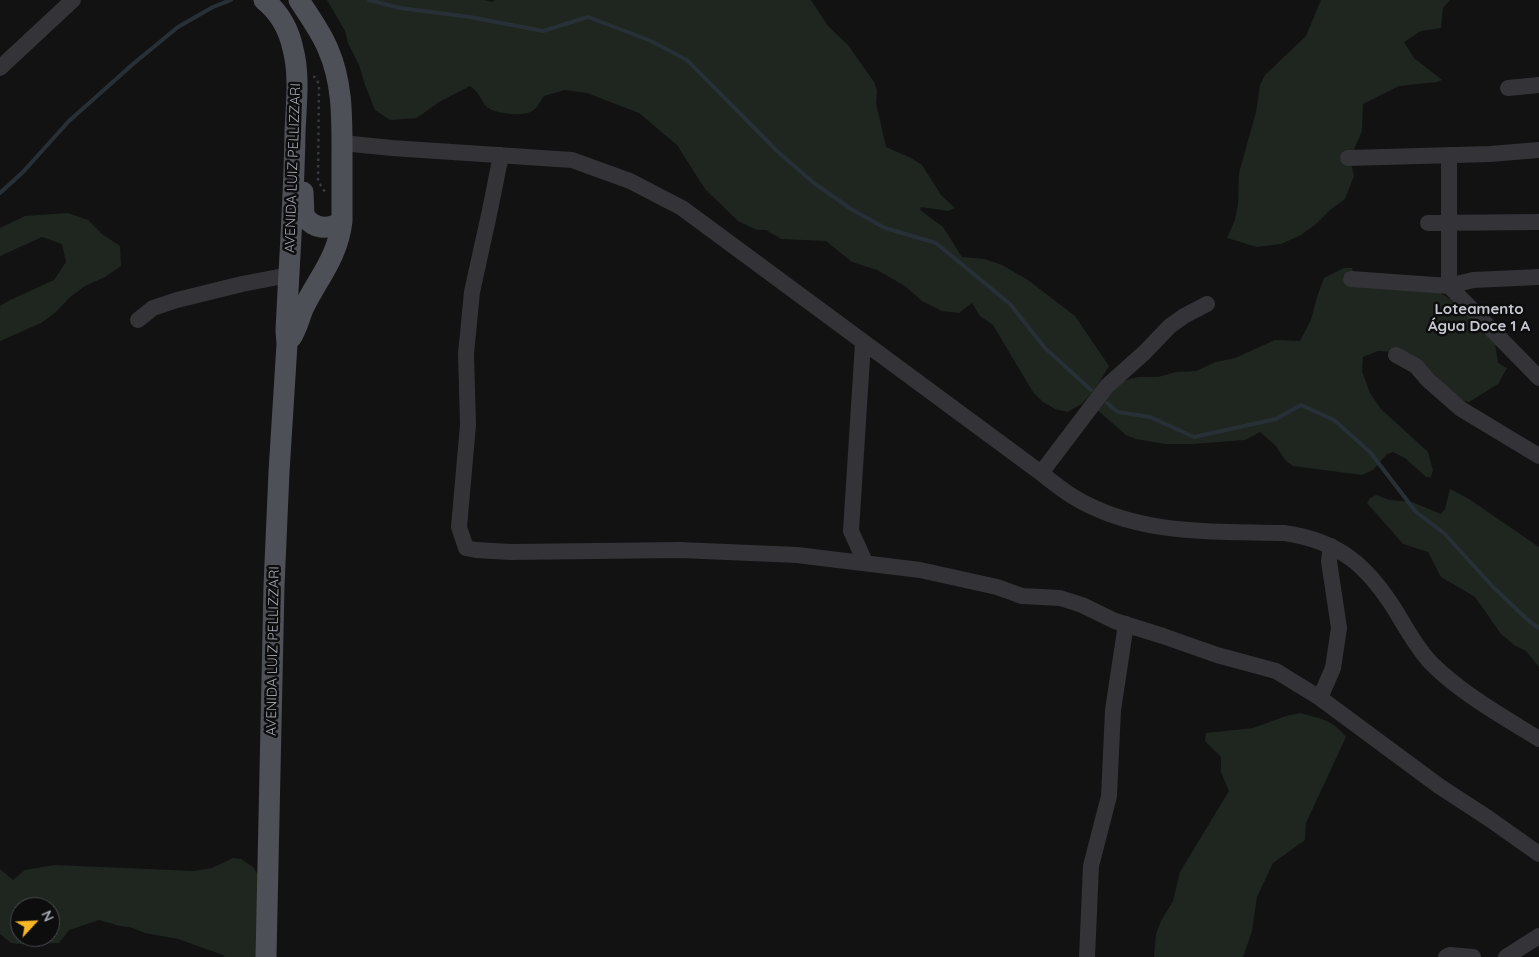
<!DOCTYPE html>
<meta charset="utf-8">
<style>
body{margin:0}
#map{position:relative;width:1539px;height:957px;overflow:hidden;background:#121213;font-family:Quicksand,sans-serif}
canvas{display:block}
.north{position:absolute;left:10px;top:897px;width:50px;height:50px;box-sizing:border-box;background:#0d0d0e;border:1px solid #494b50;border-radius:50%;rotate:65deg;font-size:14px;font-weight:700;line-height:20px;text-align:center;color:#a3a8b4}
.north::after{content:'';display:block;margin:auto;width:18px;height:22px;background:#f7b626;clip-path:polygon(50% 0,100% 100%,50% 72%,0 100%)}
</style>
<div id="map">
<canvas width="1539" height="957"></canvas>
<div class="north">N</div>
</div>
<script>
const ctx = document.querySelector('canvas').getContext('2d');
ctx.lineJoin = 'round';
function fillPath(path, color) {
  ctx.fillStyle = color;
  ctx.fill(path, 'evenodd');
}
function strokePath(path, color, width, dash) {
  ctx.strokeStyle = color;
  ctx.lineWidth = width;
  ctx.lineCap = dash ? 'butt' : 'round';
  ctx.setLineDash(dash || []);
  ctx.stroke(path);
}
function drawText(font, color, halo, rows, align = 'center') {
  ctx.font = font + ' Quicksand,sans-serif';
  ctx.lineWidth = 5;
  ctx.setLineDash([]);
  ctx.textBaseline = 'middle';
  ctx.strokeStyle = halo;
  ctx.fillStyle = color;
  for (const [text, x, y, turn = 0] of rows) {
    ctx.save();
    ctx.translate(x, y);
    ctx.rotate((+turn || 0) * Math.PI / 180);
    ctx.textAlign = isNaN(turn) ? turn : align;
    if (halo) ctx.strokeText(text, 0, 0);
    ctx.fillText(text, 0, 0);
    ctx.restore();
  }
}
fillPath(new Path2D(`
 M327,0H484L492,2L495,0H811L828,26L848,45L874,82L877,91L876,103L886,147L911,158L922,165L941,195L955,208L948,211L921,207L920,210L943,227L962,257L985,259L1002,265L1028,280L1075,316L1109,366L1095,389L1082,404L1067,412L1055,409L1043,402L1033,392L993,325L980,316L972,303L959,313L942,311L922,301L905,286L877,270L852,262L826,241L781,239L766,230H757L738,221L705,189L677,145L639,113L587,93L565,90L544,96C540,101 538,108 532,111C523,117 495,114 487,107C481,101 480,93 470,86L439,102L417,118L390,120L375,110L365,85L359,65L348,43L345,31Z
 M1321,0H1450L1443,8L1441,28L1421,31L1404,42L1414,58L1442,80L1437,82L1399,86L1363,104L1362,131L1350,159L1354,176L1345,199L1330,210L1316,224L1301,235L1281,244L1257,247L1227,238L1235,220L1238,204L1239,173L1256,112L1260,85L1265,75L1306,36Z
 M68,213L88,220L102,234L120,246L121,266L105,277L85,286L70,297L56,312L41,323L0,341V306L10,300L54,280L66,262L62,244L42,237L0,256V228L25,216Z
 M1344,268H1352L1353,272L1411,281L1444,295L1466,310L1495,343L1498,363L1507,368L1498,384L1469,402L1454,398L1407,353L1378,351L1363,357L1362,371L1370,393L1381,409L1428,452L1433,470L1431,477H1426L1405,458L1393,452L1387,454L1373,470L1362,475L1293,466L1286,461L1275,445L1260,432L1245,440L1193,444H1165L1136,439L1126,435L1096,409L1123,381L1138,377H1158L1176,372L1196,371L1216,362L1235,358L1275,340L1300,341L1311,320L1317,297L1324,278Z
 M1450,489L1469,499L1539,547V667L1526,651L1514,645L1501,634L1475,597L1441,577L1428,552L1403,544L1367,503L1370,498L1376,495L1390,500L1412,502L1441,514L1445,509Z
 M1300,713C1321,719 1332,719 1346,737L1306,823L1305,840L1273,863L1257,897L1252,931L1243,957H1154L1156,934L1161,921L1173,901L1180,872L1229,791L1221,772V757L1205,741L1206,733L1253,728L1286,716Z
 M233,858L241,859L253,867L264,884V957H225L223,955L178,939L145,933L130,927L120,926L99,920L69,930L59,943L18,944L11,943L0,934V869L13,880L25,870L54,865L194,871L212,868ZM20,907H50V937H20Z`), '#1e261f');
strokePath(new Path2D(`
 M369,0L400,8L470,17L543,31L588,17L651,41L687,60L778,152L814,183L851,209L885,228L936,243L1010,304L1045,348L1091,390
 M0,193L23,172L69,121L133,64L178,27L213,7L231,0
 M1107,403L1118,412L1150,417L1194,437L1276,419L1301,405L1334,420L1370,452L1416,512L1444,533L1493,587L1529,621L1539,628`), '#283037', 4);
strokePath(new Path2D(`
 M313,77H315L319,84L318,181L325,192`), '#393a3f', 2.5, [2.5, 4]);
strokePath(new Path2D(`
 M0,68L73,0
 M1508,88L1539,85
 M342,143L392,148L572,160L630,181L682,208L1041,473C1051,481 1061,489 1072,496C1137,536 1211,531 1284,533C1340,541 1368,566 1397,613C1407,630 1417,648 1431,663C1462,694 1502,716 1539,739
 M501,155L490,210L472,292L466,354L468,425L459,527L466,548L476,550L511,552L680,550L797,555L920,570L997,587L1022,596L1060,598L1082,605L1115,621L1163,636L1217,655L1276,671L1320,698L1439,786L1488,818L1539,854
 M1449,155V286L1473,280L1539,277
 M1348,158L1490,154L1539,150
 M1428,223L1539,222
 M1351,279L1449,286L1539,378
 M138,320L153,308L177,300L242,284L289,275
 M863,343L851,531L865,562
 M1396,355L1416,366L1428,380L1461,409L1539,456
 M1041,473L1107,386L1144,353L1170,326L1184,316L1207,304
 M1320,698L1333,668L1339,628L1329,561L1331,546
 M1087,957L1091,866L1109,796L1113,710L1126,624
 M1446,957L1450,955L1473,957
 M1506,957L1539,936`), '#333338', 16);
strokePath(new Path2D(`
 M264,0C279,12 289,30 293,49C300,75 296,105 295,133C294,199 289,265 286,331L287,344L279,472L274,586L266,957
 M303,192L304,216C314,229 328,231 342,221
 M291,338C297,329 299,319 303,309C318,278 338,257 342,221C342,197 342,172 342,148C342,114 342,81 328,49C321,32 309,16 299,0`), '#4e5058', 21);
drawText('14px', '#a3a8b4', '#0d0d0e', [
 ["AVENIDA LUIZ PELLIZZARI",293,168,-88],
 ["AVENIDA LUIZ PELLIZZARI",273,651,-89]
]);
drawText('bold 15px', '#c4c7d0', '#0d0d0e', [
 ["Loteamento",1479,309],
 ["Água Doce 1 A",1479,326]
]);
</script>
